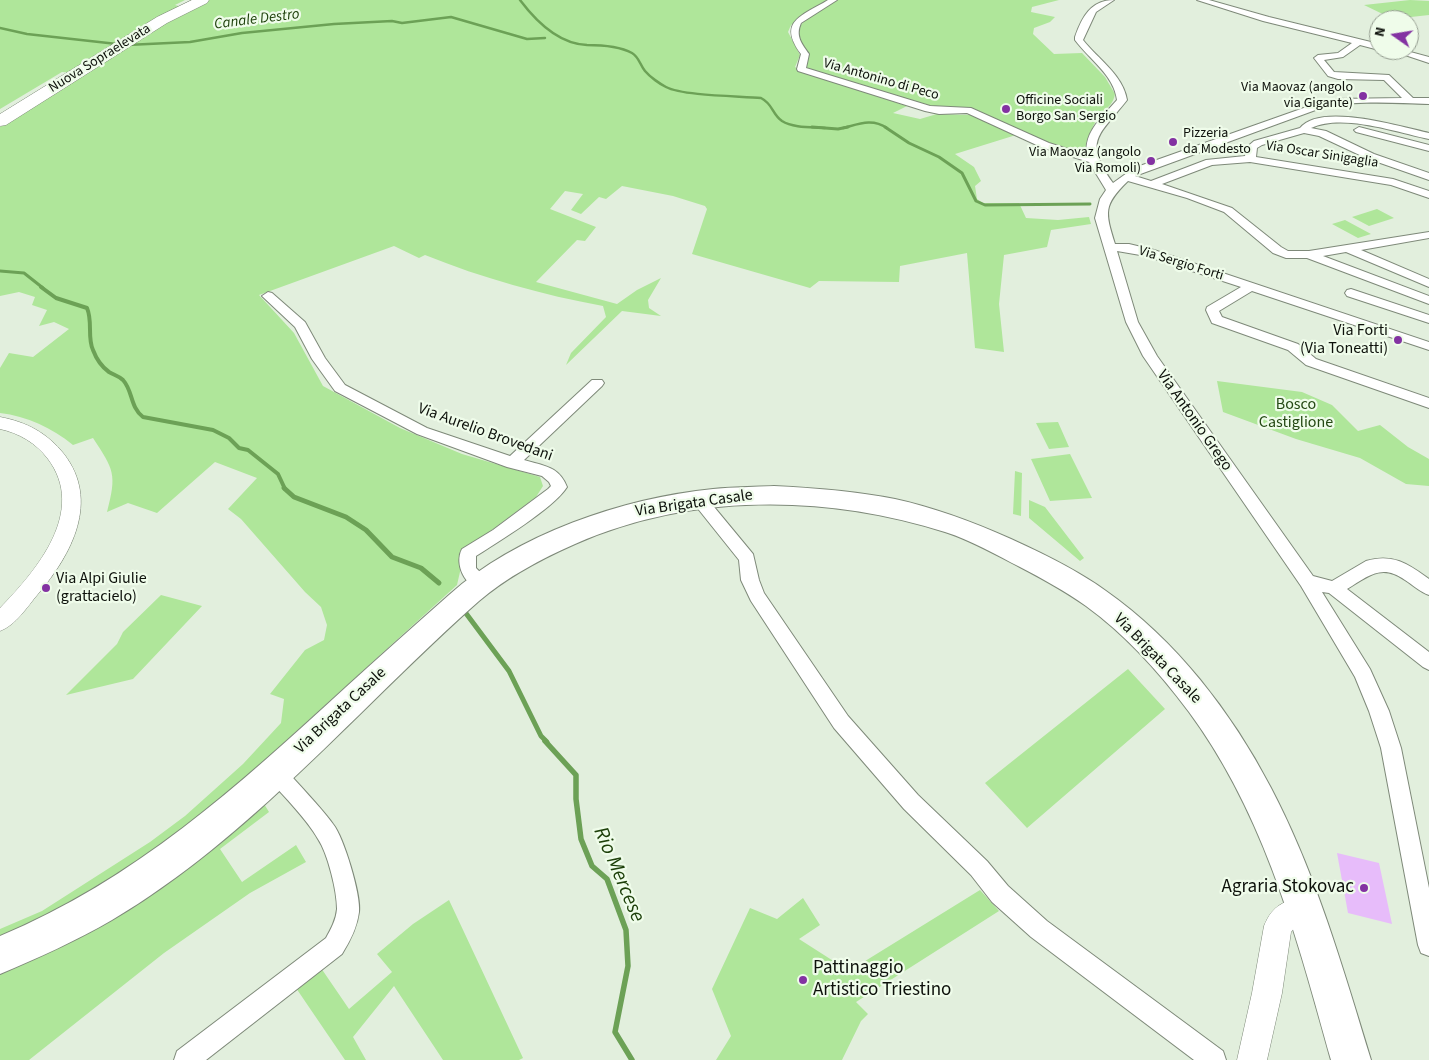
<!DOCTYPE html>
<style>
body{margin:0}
#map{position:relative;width:1429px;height:1060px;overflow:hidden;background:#e2efdd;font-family:"Source Sans 3",sans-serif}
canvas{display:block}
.north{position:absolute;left:1369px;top:10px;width:50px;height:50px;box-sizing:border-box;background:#effcea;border:1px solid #959e91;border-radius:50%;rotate:283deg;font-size:14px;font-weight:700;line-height:20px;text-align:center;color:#0d110b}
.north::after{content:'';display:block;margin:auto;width:18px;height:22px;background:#8332a2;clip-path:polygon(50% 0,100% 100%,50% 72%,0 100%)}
</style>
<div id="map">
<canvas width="1429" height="1060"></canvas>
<div class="north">N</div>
</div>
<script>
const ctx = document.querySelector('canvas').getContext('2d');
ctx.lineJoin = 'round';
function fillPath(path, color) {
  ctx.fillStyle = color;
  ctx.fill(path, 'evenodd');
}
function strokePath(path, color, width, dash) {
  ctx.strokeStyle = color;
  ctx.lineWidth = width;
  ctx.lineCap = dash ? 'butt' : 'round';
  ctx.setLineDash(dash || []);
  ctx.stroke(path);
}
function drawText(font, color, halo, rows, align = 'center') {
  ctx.font = font + ' "Source Sans 3",sans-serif';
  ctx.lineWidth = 4.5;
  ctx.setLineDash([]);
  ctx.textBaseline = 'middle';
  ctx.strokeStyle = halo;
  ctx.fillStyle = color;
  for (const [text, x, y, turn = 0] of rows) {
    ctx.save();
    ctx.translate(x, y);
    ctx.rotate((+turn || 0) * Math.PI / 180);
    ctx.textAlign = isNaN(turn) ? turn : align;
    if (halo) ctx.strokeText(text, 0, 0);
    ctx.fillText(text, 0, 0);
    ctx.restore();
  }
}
fillPath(new Path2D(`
 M0,0H185L175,5L189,9L208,0H828L791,25L788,32L800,55L795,67L805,73L907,106L893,113L920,119L937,114L972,115L1016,135L955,154L974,167L981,181L975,186L977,199L983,203H1019L1026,218L1058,220L1089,217L1091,224L1051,230L1047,247L1004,255L999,304L1004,352L975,348L967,253L900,266L899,282L819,281L810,288L692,254L707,209L705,206L673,196L622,186L606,199L599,197L581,214L571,210L583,194L565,191L550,209L596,227L585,241L577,240L536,282L617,304L637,290L661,278L648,300L649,308L661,316L622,311L566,365L571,353L606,317L603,306C543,295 482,278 425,255L419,258L394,246L259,295L294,333L323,386L400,428L462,454L540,477L543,486L536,497L465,550L457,585L199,820L121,877L28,928L0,938V929L42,911L150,842L185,816L243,764L281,723L284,699L270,694L305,650L324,640L327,625L321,607L305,592L241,519L228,509L257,478L215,462L157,513L128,503L107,512C117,474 114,470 93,438L73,445C52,428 27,416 0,413V368L9,353L33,357L69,329L54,322L39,326L47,310L32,305L35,297L19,292L0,296V127L84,74L62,72L0,109Z
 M837,0H1059L1032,7L1031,12L1055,17L1050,22L1034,28L1033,34L1054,54L1082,53L1105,77L1115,94C1113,104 1109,106 1102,113C1093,124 1086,138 1085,152L1069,150L1036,140L969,107L937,108L814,73L805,68C811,49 806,54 799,39C791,22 825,8 837,0Z
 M1410,0L1429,1V15L1393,19L1364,5Z
 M1377,209L1394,218L1369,226L1352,217Z
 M1345,220L1371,234L1358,238L1332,224Z
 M1217,381L1302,392L1332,405L1358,431L1380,425L1408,447L1429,459V486L1406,484L1360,458L1296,439L1223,412Z
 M1058,422L1069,447L1049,449L1036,423Z
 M1070,454L1092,498L1050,501L1031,459Z
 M1015,471L1022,473L1021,516L1013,514Z
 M1029,500L1045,507L1084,558L1080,561L1029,518Z
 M161,595L202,606L133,679L66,695L117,644L123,632Z
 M1128,669L1165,709L1027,828L985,783Z
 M261,799L269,812L220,849L242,882L296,845L306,862L250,893L164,953L29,1060H0V968Z
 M980,890L999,911L856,1002L868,1014L861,1021L842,1060H716L731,1036L712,989L750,908L777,919L803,898L820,925L799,939L849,971Z
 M449,900L523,1058L519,1060H443L394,986L353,1037L366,1060H345L296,988L321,968L349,1009L392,972L377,954L413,924Z`), '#afe69a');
strokePath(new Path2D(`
 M520,0C535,20 559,44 587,45C601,45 619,46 632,53C639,57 640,65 645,71C650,77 660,84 666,87C683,96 740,96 761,98C773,104 772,114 782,121C793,128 812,127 825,128
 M0,28L27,34L117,44
 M127,45L190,42L242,33L334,24L392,21L402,23L451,17L527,39L545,38
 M843,128C859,124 872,118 887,128`), '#6ca156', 2.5);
strokePath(new Path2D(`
 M812,127L838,129L848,127
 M885,127L909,143L939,157L962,173L976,201L985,205L1090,204
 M0,271L24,273L43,288`), '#6ca156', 3);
strokePath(new Path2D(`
 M41,287L56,298L87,308C93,322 87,337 93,350C96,358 102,367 109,372C114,375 119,376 123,380C133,391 130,407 143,417L213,430L229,438L239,448L248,450L278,474L285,489`), '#6ca156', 4);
strokePath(new Path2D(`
 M284,488L294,497L346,517L366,530L392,557L421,568L439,583
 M465,612L509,671L541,736L547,742`), '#6ca156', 5);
strokePath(new Path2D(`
 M545,741L576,775V799L581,839L592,866L607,879L626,930L628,966L615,1032L632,1060`), '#6ca156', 5.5);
fillPath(new Path2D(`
 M1337,853L1379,863L1392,924L1348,913Z`), '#e7bcfa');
const minor = new Path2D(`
 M828,0H837L801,23C795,36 802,44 809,54L806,68L930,106L971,108L1049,143L1087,155C1083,132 1104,115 1117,100C1114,75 1089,59 1075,40V37C1082,17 1091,0 1114,0L1096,12L1083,40C1098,59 1123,75 1127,100C1100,135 1082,140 1113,183L1134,168L1315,104L1336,99L1402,98L1384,80L1338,79L1328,76L1314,58L1318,55L1338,53L1352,43L1263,21L1197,0H1209L1269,17L1379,44V50L1360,45L1343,57L1324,60L1334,72L1389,75L1413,98H1429V104C1393,103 1356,100 1321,108L1135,176L1151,181L1206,160L1245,156L1247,147L1254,141L1300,128C1320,102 1402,127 1429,133V139C1396,132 1342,113 1311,128L1326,131L1374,154L1429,173V180L1366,158L1319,136L1304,133L1262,145L1257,148L1256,157L1393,179L1429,191V198L1391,185L1250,162L1212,165L1162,184L1232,208L1281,247L1288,251H1309L1429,232V238L1361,250L1429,279V287L1346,252L1323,256L1429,296V304L1307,258H1286L1273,253L1224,212L1187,198L1128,181C1103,205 1105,212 1115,244H1129L1154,250L1429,342V350L1252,291L1219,311L1222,317L1298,344L1316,359L1429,398V408L1306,365L1288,350L1212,323L1206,310L1207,307L1241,287L1146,256L1117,251L1138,322L1157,356L1313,576L1332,581L1366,561C1393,553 1408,564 1429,579V595C1420,592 1413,585 1405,580C1382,563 1368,576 1347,589L1429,652V670L1423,667L1329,593L1322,592L1370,669L1389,711L1401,748L1429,888V956L1421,953L1418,945L1381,748L1369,711L1355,677L1301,586L1143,356L1126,322L1095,218L1100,199L1106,190L1089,162L1041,147L967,113L939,114L925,111L798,71L797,69L801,54C777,21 802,16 828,0Z
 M1390,50H1403L1429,57V63Z
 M1359,127L1429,145V151L1356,132L1354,130Z
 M1351,289L1429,315V323L1347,296L1345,293L1347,290Z
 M268,292L272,293L305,322L325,358L345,385L427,428L510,456L592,380H602L604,383L602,386L524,460C544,466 559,466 567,487C554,508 498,542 476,556V568L491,583L488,588C468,594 453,565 462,549L493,530L548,489L551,486L549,482L542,476L507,467L417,434L335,391L312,359L295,327L262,296Z
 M699,494L705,496L753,554L759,580L764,593L848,716L918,795L987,861L1008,886L1047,921L1223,1051L1226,1060H1194L1031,937L992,902L971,875L904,809L834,728L751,601L741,580L739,560L691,500L693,496Z
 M276,764L283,767C300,786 318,804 333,824C344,838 361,895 359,912C357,928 350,941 342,954L206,1060H174L177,1051L326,938C331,929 336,920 337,909C337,891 328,854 318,839C307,819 284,797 269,779L266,773L269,767Z`);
const tertiary = new Path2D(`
 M0,417C27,422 47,433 64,454C100,501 72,554 38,594C27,607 16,625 0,631V608C37,570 87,511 48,459C36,443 19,433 0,429Z
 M1305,895L1315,899L1319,909L1315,919L1296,926L1291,932L1282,993L1267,1060H1237L1252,993L1264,926C1273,904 1284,902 1305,895Z`);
const primary = new Path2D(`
 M774,486C815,488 855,491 895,499C936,508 973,522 1011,539C1044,554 1077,570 1106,591C1176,640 1232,713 1271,788C1316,874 1343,968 1371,1060H1331C1297,938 1265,815 1189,712C1160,673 1126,635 1086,606C1065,591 1043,579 1020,567C996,555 971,540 945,532C825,494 691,493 575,544C541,559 507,577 479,601C358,708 252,837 112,920C76,941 38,958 0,974V936C136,879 237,787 345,688C379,657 414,626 449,595C517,534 623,498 713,489C733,487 754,487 774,486Z`);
const trunk = new Path2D(`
 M192,0H209L207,3L167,23L6,125L0,126V114L157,17Z`);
strokePath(minor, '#7e8979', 2);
strokePath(tertiary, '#7e8979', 1);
strokePath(primary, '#7e8979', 2);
strokePath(trunk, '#7e8979', 1);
fillPath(minor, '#fff');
fillPath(tertiary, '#fff');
fillPath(primary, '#fff');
fillPath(trunk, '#fff');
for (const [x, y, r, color] of [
 [1363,96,5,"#8332a2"],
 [1006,109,5,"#8332a2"],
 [1173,142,5,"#8332a2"],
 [1151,161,5,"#8332a2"],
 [1398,340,5,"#8332a2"],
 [46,588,5,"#8332a2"],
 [1364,888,5,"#8332a2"],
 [803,980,5,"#8332a2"]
]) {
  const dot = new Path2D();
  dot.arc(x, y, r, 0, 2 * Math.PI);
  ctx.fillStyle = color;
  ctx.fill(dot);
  strokePath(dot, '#effcea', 2);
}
drawText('14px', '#0d110b', '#effcea', [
 ["Nuova Sopraelevata",100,59,-32],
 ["Via Antonino di Peco",881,80,16],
 ["Via Oscar Sinigaglia",1322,155,9],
 ["Via Sergio Forti",1181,264,17]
]);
drawText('14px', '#0d110b', '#effcea', [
 ["Via Maovaz (angolo",1353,88],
 ["via Gigante)",1353,104],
 ["Officine Sociali",1016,101,"left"],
 ["Borgo San Sergio",1016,117,"left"],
 ["Pizzeria",1183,134,"left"],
 ["da Modesto",1183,150,"left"],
 ["Via Maovaz (angolo",1141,153],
 ["Via Romoli)",1141,169]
], 'right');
drawText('italic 15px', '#1d400a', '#effcea', [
 ["Canale Destro",257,20,-7]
]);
drawText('16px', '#0d110b', '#effcea', [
 ["Via Forti",1388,331],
 ["(Via Toneatti)",1388,349],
 ["Via Alpi Giulie",56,579,"left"],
 ["(grattacielo)",56,597,"left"]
], 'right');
drawText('16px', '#254914', '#effcea', [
 ["Bosco",1296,405],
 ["Castiglione",1296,423]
]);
drawText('16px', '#0d110b', '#effcea', [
 ["Via Antonio Grego",1194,421,55],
 ["Via Aurelio Brovedani",485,433,20],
 ["Via Brigata Casale",694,504,-8],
 ["Via Brigata Casale",1157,659,46],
 ["Via Brigata Casale",341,711,-43]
]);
drawText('19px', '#0d110b', '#effcea', [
 ["Agraria Stokovac",1354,888],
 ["Pattinaggio",813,969,"left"],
 ["Artistico Triestino",813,991,"left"]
], 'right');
drawText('italic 21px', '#1d400a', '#effcea', [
 ["Rio Mercese",618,875,67]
]);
</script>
